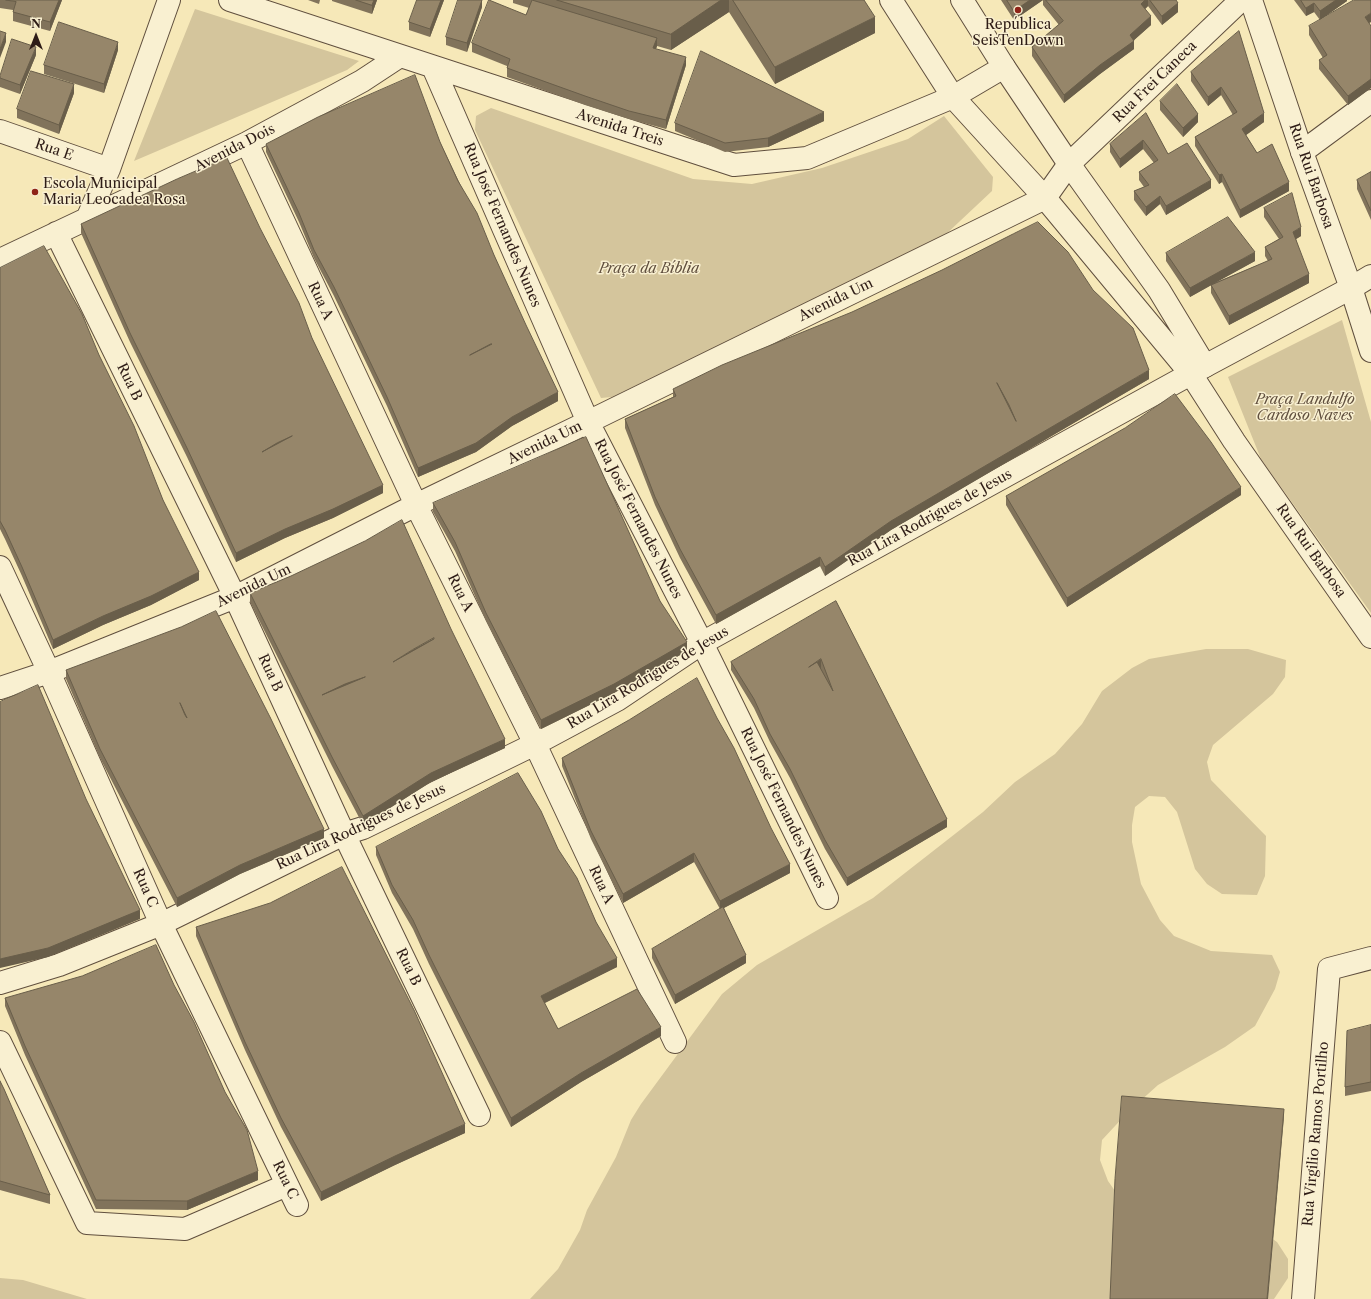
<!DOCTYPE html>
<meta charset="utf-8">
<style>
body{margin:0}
#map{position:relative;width:1371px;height:1299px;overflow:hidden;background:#f6e8b8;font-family:"Libre Caslon Text",serif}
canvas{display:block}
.north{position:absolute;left:16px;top:16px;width:40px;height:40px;-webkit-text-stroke:3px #f9f0d1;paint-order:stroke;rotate:0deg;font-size:11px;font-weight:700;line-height:16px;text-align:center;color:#2e1c16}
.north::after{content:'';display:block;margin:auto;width:14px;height:18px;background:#2e1c16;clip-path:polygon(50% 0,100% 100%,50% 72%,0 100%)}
</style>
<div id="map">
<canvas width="1371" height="1299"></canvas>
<div class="north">N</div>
</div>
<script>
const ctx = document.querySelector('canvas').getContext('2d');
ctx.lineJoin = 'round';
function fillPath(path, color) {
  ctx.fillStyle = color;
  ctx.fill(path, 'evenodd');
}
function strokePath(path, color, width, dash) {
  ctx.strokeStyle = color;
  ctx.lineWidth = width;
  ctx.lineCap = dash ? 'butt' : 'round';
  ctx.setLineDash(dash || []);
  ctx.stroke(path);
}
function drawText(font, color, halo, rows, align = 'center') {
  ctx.font = font + ' "Libre Caslon Text",serif';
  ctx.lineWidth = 3;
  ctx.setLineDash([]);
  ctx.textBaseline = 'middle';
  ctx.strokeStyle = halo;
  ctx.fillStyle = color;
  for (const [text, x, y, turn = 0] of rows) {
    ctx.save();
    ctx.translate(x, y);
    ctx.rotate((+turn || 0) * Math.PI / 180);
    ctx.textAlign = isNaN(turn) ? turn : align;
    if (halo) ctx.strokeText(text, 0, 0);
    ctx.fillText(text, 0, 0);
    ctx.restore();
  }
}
fillPath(new Path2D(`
 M195,9L359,61L347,70L134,161Z
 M491,108L693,179L752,184L822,168L908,139L944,116L993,177L992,191L943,237L612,397L601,398L475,130L476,116Z
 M1342,320L1371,422V613L1261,459L1228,377Z
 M1206,649H1248L1286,660L1285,677L1273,694L1213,745L1207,762L1211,780L1266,836L1265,876L1257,895L1222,894L1207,884L1195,869L1177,812L1165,797L1149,796L1135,807L1132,825V842L1141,884L1160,920L1174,936L1211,951L1272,955L1280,972L1275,989L1255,1026L1225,1047L1158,1085L1128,1112L1102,1140L1100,1160L1108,1181L1120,1198L1258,1229L1277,1242L1288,1259V1278L1274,1299H530L558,1269L580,1230L587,1210L616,1157L631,1120L641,1104L722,994L757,965L873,898L983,812L1015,782L1055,754L1082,724L1102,691L1132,668L1149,659Z
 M0,1278L23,1280L87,1299H0Z`), '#d4c59c');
const minor = new Path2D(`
 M230,0L734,165L807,158L953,97L1004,67
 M433,67L588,422L702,643L827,898
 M0,131L109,169
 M247,143L416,505L535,744L675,1042
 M1302,152L1371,101
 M87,219L109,169L169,0
 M56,233L235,597L344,834L479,1115
 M0,260L247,143L362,81L400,56
 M0,567L49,672L161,924L297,1205
 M0,688L49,672L235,597L416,505L588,422L1045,198L1069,164L1241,0
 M0,983L59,965L161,924L344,834L363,828L535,744L617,700L702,643L1205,366L1351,288L1371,276
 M0,1042L87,1223L185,1229L287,1185
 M1303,1299L1329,969L1371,958`);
const tertiary = new Path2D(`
 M891,0L953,97L1045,198L1191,374L1234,441L1371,637
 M962,0L1004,67L1069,164L1159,290L1205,366
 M1251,0L1302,152L1351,288L1371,351`);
strokePath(minor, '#604f3e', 24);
strokePath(tertiary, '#604f3e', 24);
strokePath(minor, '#f9f0d1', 22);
strokePath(tertiary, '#f9f0d1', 22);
fillPath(new Path2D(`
 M0,0H62L50,31L13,21V10L0,8Z
 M308,0H320L319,4Z
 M332,0H377L372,14L332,1Z
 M417,0H444L430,37L409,30V22Z
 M482,0V7L467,52L446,45V37Z
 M513,0H864L875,33L775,84L729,12L671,50L657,46L656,49L686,65L666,129L629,119L585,105L507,77V66L472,52V43L526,15L529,8L513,3Z
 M1001,0H1043L1014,20Z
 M1043,0H1176L1178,12L1162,25L1148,6L1145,9L1151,25L1134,40V49L1100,74L1064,103L1032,56V47L1059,25L1043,5Z
 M1294,0H1347V1L1320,20L1314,12L1306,16Z
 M1371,22L1369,23L1371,26V88L1348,105L1319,69V60L1323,58L1309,35V26Z
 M1239,31L1264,122L1246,135L1257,153L1289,191L1240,218L1222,182L1219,184L1195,146V137L1233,115L1221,95L1208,106L1191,81V72Z
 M118,50L104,93L44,74V65Z
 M36,55L20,94L0,87V76Z
 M74,93L59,134L17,118V109Z
 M1160,101L1198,122L1183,137L1160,110Z
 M1146,113L1168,154L1211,188L1166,215L1160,204L1146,216L1134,200V191L1144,187L1139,180V172L1154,163L1143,149L1120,168L1110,152V144Z
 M824,121L768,147L725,152L675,131V123Z
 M440,142L494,255L558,401L512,426L476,452L418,477L387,406L334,296L314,258L299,222L266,152V144Z
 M1371,172V220L1357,189V180Z
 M1264,208L1301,236L1296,239L1309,283L1229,325L1211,293V285L1190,297L1166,261V253L1255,261L1214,283L1268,261L1265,256V247L1279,239L1264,217Z
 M81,224L312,338L383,493L333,518L285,538L236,562L187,457L130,342L81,233Z
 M0,268L99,355L163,500L199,580L151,605L103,625L53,649L22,576L5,539L0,529Z
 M1149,379L891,530L825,576L820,566L716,624L680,558L655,505L625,428V419L673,397V389Z
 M1241,495L1067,607L1006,505V496Z
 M433,503L660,601L687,651L614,693L541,729L486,621L455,551L433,512Z
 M250,593L505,748L431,782L363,825L332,766L250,602Z
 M836,601L947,827L847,886L825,849L790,778L770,742L754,708L731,670V662Z
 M66,670L270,717L324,838L240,874L177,907L100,758L66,679Z
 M562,758L790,873L724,908L746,963L675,1004L652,958V949L720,909L694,862L623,903L591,839L562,766Z
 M376,847L558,849L596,922L617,967L544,1003L558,1029L661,1036L581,1082L511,1127L429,964L413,929L392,893L376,855Z
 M196,927L465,1133L395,1165L321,1201L281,1127L245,1050L196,936Z
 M5,998L258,1180L187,1210L96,1209L25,1055L5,1006Z
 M1371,1025V1091L1345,1096V1087Z
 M0,1081L50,1195V1204L0,1190Z`), '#81735b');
fillPath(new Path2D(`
 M59,0H62L50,31V22Z
 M374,0H377L372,14V5Z
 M441,0H444L430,37V29Z
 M482,0V7L467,52V43Z
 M721,0H729V12L671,50V34Z
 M1030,0H1043L1014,20V11Z
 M1145,0H1148V6L1141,13V4Z
 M1336,0H1347V1L1320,20V11Z
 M1178,3V12L1162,25V16Z
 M1314,3V12L1306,16V8Z
 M1371,13V22L1365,25V17Z
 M1151,16V25L1132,42L1134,41V49L1100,74L1064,103V95Z
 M875,17V33L775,84V67Z
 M6,33V42L0,58V49Z
 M657,38V46L653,57V48Z
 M118,42V50L104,93V84Z
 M36,47V55L20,94V85Z
 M686,57V65L666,129V120Z
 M1371,79V88L1348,105V96Z
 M74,84V93L59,134V125Z
 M1221,87V95L1208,106V97Z
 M824,112V121L768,147V138Z
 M1264,113V122L1242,138V129Z
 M1198,114V122L1183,137V128Z
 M1143,140V149L1120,168V159Z
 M1222,174V182L1219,184V175Z
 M1211,180V188L1166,215V206Z
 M1289,182V191L1240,218V210Z
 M1160,196V204L1146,216V207Z
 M1301,227V236L1293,241V232Z
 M1255,252V261L1190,297V288Z
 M1309,274V283L1229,325V316Z
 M1149,370V379L891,530L825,576V567L891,521Z
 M558,392V401L512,426L476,452L418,477V468Z
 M292,436L262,452L277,443Z
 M383,485V493L333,518L285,538L236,562V553L285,529Z
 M1241,487V495L1067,607V598Z
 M820,557V566L716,624V615Z
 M199,572V580L151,605L103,625L53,649V640L103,616Z
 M434,638V647L393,662L412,650Z
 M687,642V651L614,693L541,729V720Z
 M821,659V668L809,676V667Z
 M365,677L322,695L345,684Z
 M505,739V748L431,782L363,825V816L431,773Z
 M947,819V827L847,886V878Z
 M324,829V838L240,874L177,907V898L240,865Z
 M694,853V862L623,903V894Z
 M790,864V873L720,910V901Z
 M140,910V919L48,957L0,968V959Z
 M746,955V963L675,1004V995Z
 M617,958V967L541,1005V996Z
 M661,1027V1036L581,1082L511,1127V1118L581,1073Z
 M1284,1109V1117L1268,1299H1267Z
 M465,1124V1133L395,1165L321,1201V1192L395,1156Z
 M258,1171V1180L187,1210V1201Z`), '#695e4a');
const building = new Path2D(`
 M6,0H59L50,22L13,12L16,2Z
 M356,0H374L372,5Z
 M417,0H441L430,29L409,22Z
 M458,0H482L467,43L446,37Z
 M489,0L526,15L532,0L657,38L653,48L686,57L666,120L629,111L585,96L507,68L510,59L472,43Z
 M557,0H721L671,34Z
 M733,0H864L875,17L775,67Z
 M1007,0H1030L1014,11Z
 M1046,0H1145L1141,4L1151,16L1130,35L1134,41L1100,65L1064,95L1032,47L1063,21Z
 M1150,0H1176L1178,3L1162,16Z
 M1301,0H1336L1320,11L1314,3L1306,8Z
 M1354,0H1371V13L1365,17L1371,26V79L1348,96L1319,60L1327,55L1309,26Z
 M59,22L118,42L104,84L44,65Z
 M0,31L6,33L0,49Z
 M1239,31L1264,113L1242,129L1257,153L1272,144L1289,182L1240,210L1222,174L1219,175L1195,137L1237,112L1221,87L1208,97L1191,72Z
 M12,39L36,47L20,85L0,78V76Z
 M701,51L824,112L768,138L725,143L675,123Z
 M31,71L74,84L59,125L17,109Z
 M415,75L440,142L458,181L477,213L494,255L526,325L558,392L512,417L476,443L418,468L387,397L334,287L314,250L299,213L266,144L318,117ZM491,344H492L470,355Z
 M1177,84L1198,114L1183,128L1160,101Z
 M1146,113L1168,154L1187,143L1211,180L1166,206L1160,196L1146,207L1134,191L1149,185L1139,172L1158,160L1143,140L1120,159L1110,144Z
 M227,158L260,228L299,303L312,338L383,485L333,509L285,529L236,553L187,448L130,333L81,224L177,179ZM292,436L262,452L277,443Z
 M1371,172V211L1357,180Z
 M1292,193L1301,227L1293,232L1309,274L1229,316L1211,285L1272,259L1265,247L1283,237L1264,208Z
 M1228,217L1255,252L1190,288L1166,253Z
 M1038,222L1068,252L1093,290L1133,328L1149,370L891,521L825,567L820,557L716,615L680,549L655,497L625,419L676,396L673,389L722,365L852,312L942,270L1013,234ZM997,383L1009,405L1016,421Z
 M44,246L82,314L99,355L134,426L163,500L199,572L151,596L103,616L53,640L22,567L5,530L0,521V268Z
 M1175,394L1211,442L1241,487L1067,598L1006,496L1125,428Z
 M586,437L660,601L687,642L614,684L541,720L486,613L455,542L433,503Z
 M402,520L451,629L505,739L431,773L363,816L332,757L250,593L291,576L365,541ZM434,638V639L393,662L412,650ZM365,677L322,695L345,684Z
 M836,601L947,819L847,878L825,840L790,769L770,734L754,699L731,662ZM821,659L833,691L817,662L809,667Z
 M216,611L270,717L324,829L240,865L177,898L100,749L66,670L181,627ZM180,703L187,718L185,715Z
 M697,678L717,718L734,748L771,828L790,864L720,901L694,853L623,894L591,831L562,758L629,720Z
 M38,685L86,799L140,910L48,948L0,959V702Z
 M518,773L541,811L558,849L577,878L596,922L617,958L541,996L558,1029L637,989L661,1027L581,1073L511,1118L429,955L413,920L392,885L376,847Z
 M342,867L414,1010L465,1124L395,1156L321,1192L281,1118L245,1042L196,927L270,903Z
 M723,907L746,955L675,995L652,949Z
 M156,945L174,985L194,1022L225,1092L247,1130L258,1171L187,1201L96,1200L25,1046L5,998L82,976Z
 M1371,1025V1082L1345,1087L1347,1031Z
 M0,1081L4,1089L50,1195L0,1181Z
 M1122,1096L1284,1109L1267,1299H1110L1115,1179Z`);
fillPath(building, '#96866a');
strokePath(building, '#695e4a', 1);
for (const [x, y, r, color] of [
 [1018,10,4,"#8f2418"],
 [35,192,4,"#8f2418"]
]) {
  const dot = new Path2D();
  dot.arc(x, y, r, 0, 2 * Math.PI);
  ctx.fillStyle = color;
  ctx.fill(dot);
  strokePath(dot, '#f9f0d1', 1.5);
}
drawText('14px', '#2e1c16', '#f9f0d1', [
 ["República",1018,25],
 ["SeisTenDown",1018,41],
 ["Escola Municipal",43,184,"left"],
 ["Maria Leocadea Rosa",43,200,"left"]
]);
drawText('14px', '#2e1c16', '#f9f0d1', [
 ["Rua Frei Caneca",1155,82,-44],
 ["Avenida Treis",620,128,18],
 ["Avenida Dois",235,148,-27],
 ["Rua E",54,150,19],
 ["Rua Rui Barbosa",1311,176,71],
 ["Rua José Fernandes Nunes",502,225,67],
 ["Avenida Um",836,300,-26],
 ["Rua A",320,301,65],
 ["Rua B",129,382,64],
 ["Avenida Um",545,443,-26],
 ["Rua Lira Rodrigues de Jesus",930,518,-29],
 ["Rua José Fernandes Nunes",638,519,63],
 ["Rua Rui Barbosa",1311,551,55],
 ["Avenida Um",254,586,-26],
 ["Rua A",460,593,64],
 ["Rua B",270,673,65],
 ["Rua Lira Rodrigues de Jesus",648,678,-31],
 ["Rua José Fernandes Nunes",783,808,64],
 ["Rua Lira Rodrigues de Jesus",361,827,-25],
 ["Rua A",601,885,65],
 ["Rua C",145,888,66],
 ["Rua B",408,967,64],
 ["Rua Virgilio Ramos Portilho",1316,1134,-85],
 ["Rua C",285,1180,64]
]);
drawText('italic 14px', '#604f3e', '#f9f0d1', [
 ["Praça da Bíblia",649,269],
 ["Praça Landulfo",1305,400],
 ["Cardoso Naves",1305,416]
]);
</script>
